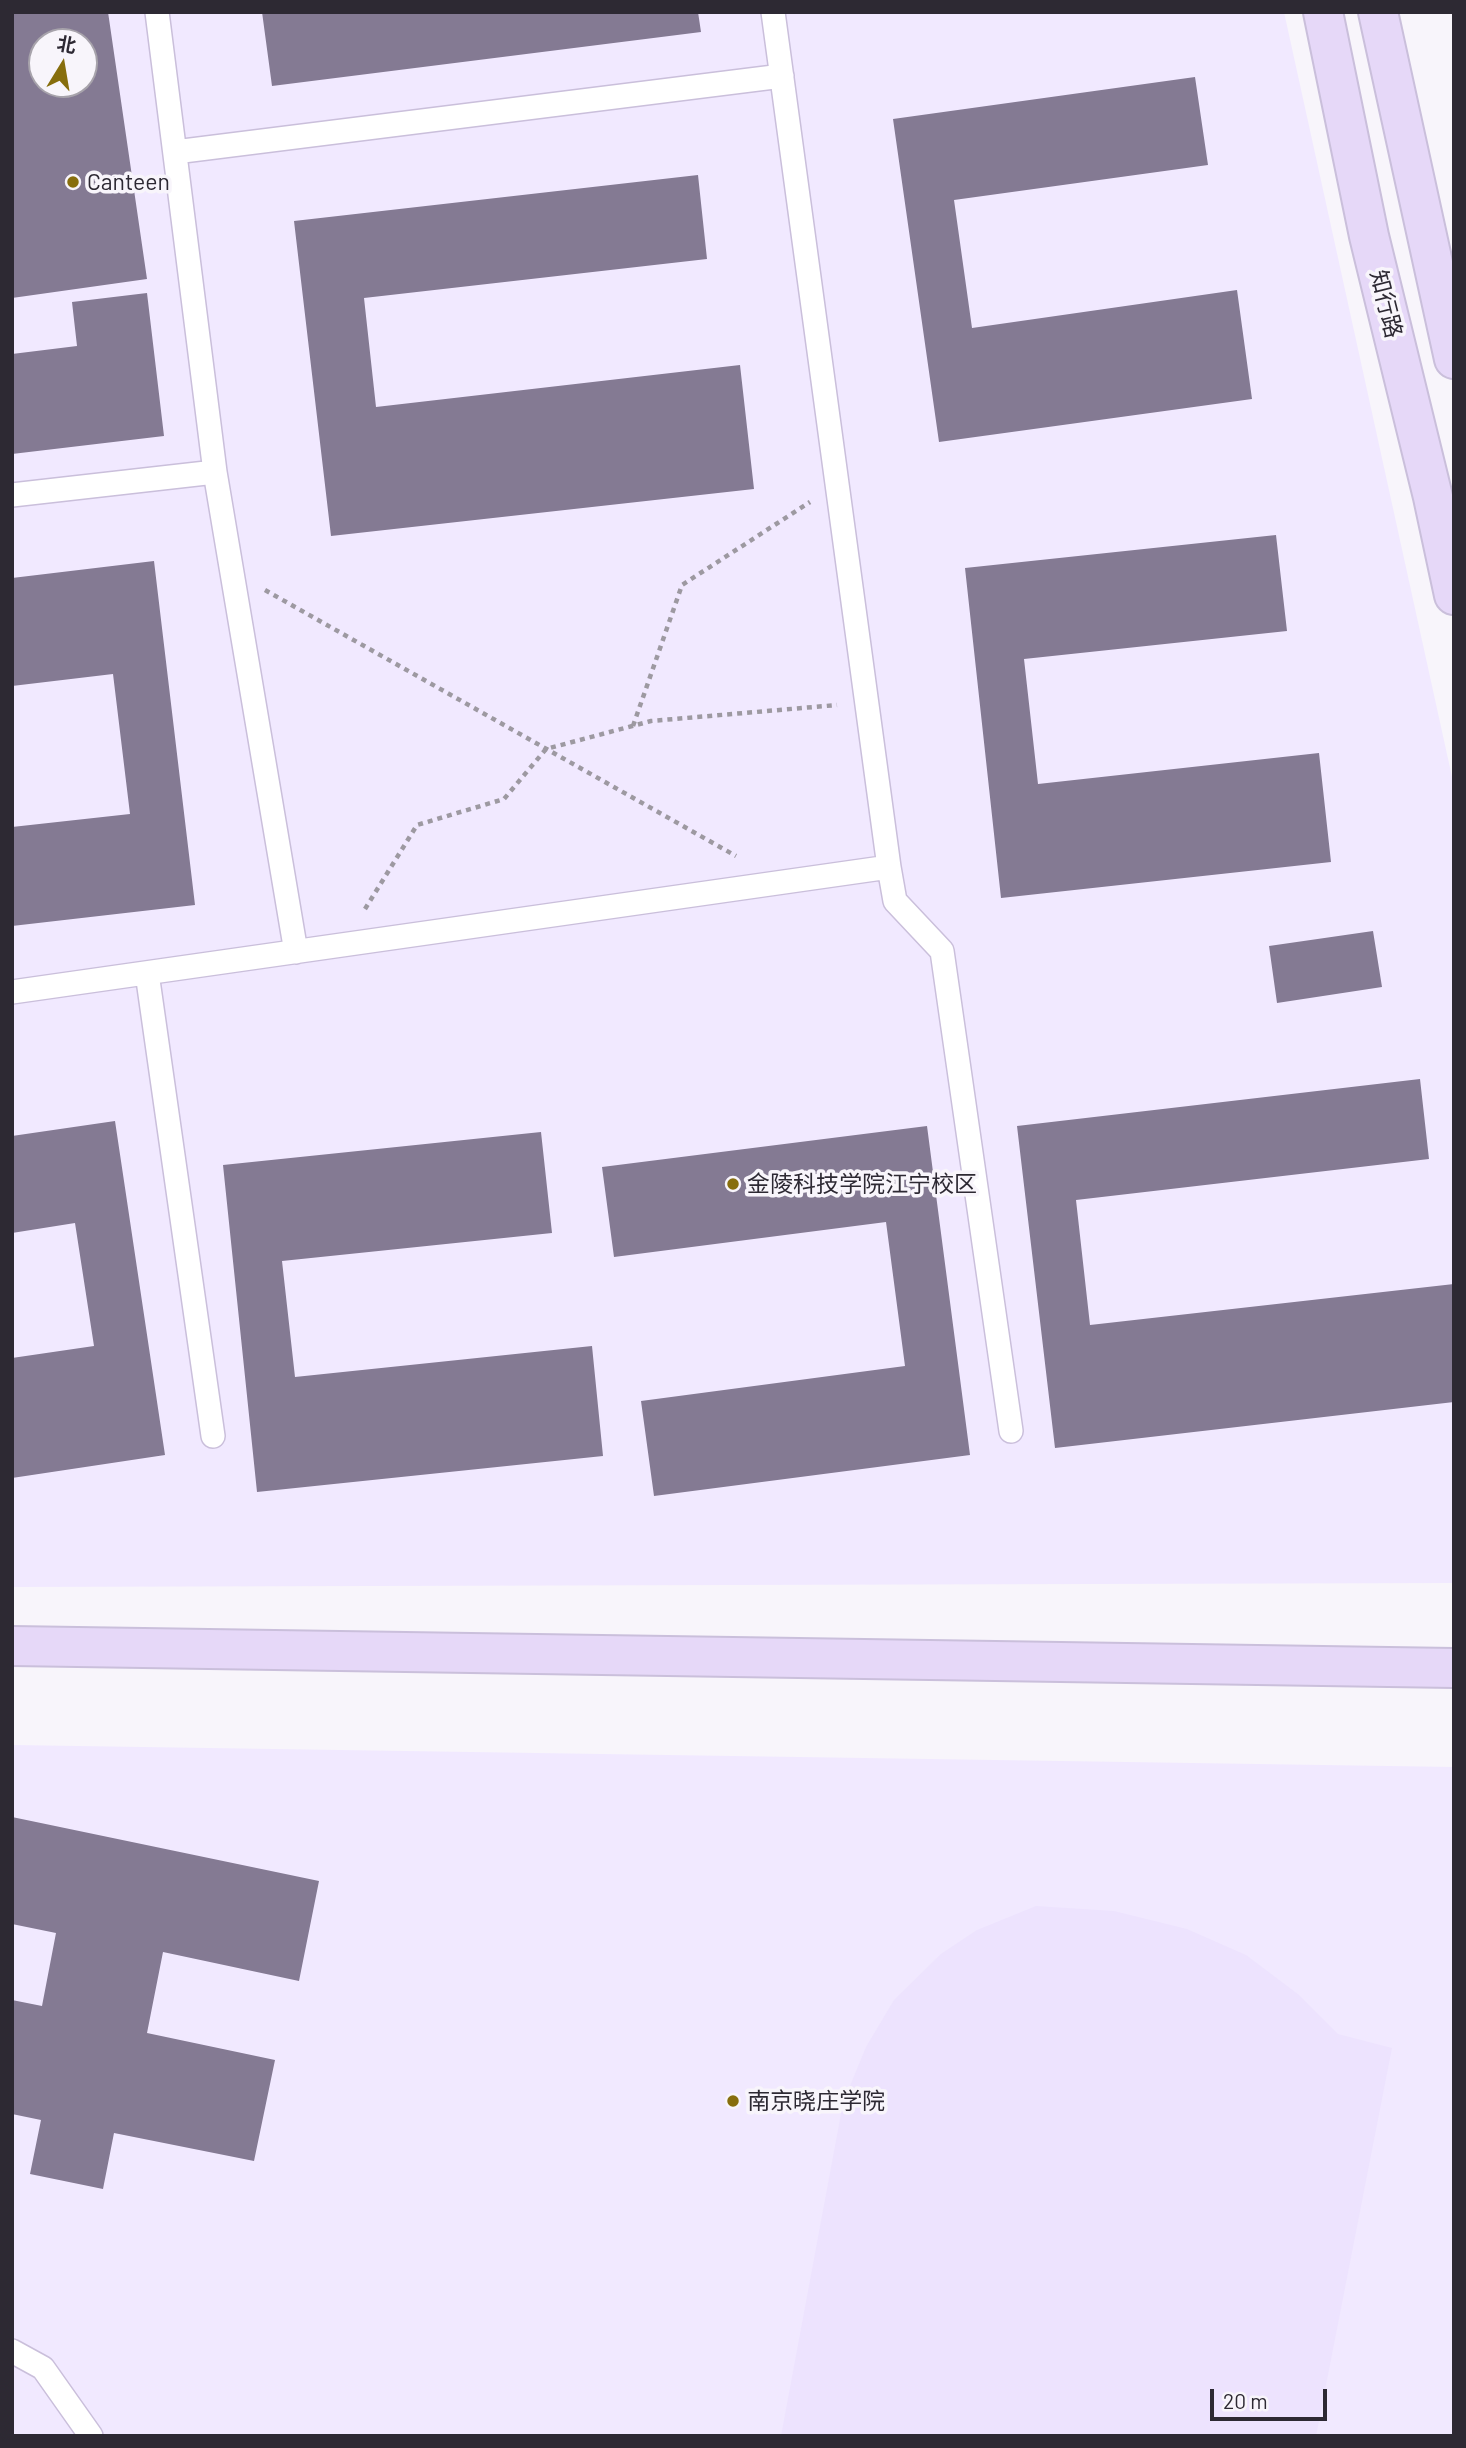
<!DOCTYPE html>
<meta charset="utf-8">
<style>
body{margin:0}
#map{position:relative;width:1466px;height:2448px;overflow:hidden;background:#f8f5fb;font-family:Barlow,"Noto Sans SC",sans-serif}
canvas{display:block}
.frame{position:absolute;inset:0;border:14px solid #2d2933;pointer-events:none}
.north{position:absolute;left:28px;top:28px;width:70px;height:70px;box-sizing:border-box;background:#f8f5fb;border:2px solid #a7a3ab;border-radius:50%;rotate:11deg;font-size:19px;font-weight:700;line-height:28px;text-align:center;color:#2d2933}
.north::after{content:'';display:block;margin:auto;width:24px;height:32px;background:#876e0d;clip-path:polygon(50% 0,100% 100%,50% 72%,0 100%)}
.scale{position:absolute;left:1210px;top:2389px;width:117px;height:32px;box-sizing:border-box;border:4px solid #2d2933;border-top:0;padding-left:9px;font-size:21px;line-height:24px;white-space:nowrap;color:#2d2933;-webkit-text-stroke:5px #f8f5fb;paint-order:stroke}
</style>
<div id="map">
<canvas width="1466" height="2448"></canvas>
<div class="frame"></div>
<div class="north">北</div>
<div class="scale">20 m</div>
</div>
<script>
const ctx = document.querySelector('canvas').getContext('2d');
ctx.lineJoin = 'round';
function fillPath(path, color) {
  ctx.fillStyle = color;
  ctx.fill(path, 'evenodd');
}
function strokePath(path, color, width, dash) {
  ctx.strokeStyle = color;
  ctx.lineWidth = width;
  ctx.lineCap = dash ? 'butt' : 'round';
  ctx.setLineDash(dash || []);
  ctx.stroke(path);
}
function drawText(font, color, halo, rows, align = 'center') {
  ctx.font = font + ' Barlow,"Noto Sans SC",sans-serif';
  ctx.lineWidth = 7;
  ctx.setLineDash([]);
  ctx.textBaseline = 'middle';
  ctx.strokeStyle = halo;
  ctx.fillStyle = color;
  for (const [text, x, y, turn = 0] of rows) {
    ctx.save();
    ctx.translate(x, y);
    ctx.rotate((+turn || 0) * Math.PI / 180);
    ctx.textAlign = isNaN(turn) ? turn : align;
    if (halo) ctx.strokeText(text, 0, 0);
    ctx.fillText(text, 0, 0);
    ctx.restore();
  }
}
fillPath(new Path2D(`
 M12,12H1284L1454,786V1583L12,1587ZM42,42H84V84H42Z
 M12,1745L1454,1767V2436H12Z`), '#f1e9ff');
fillPath(new Path2D(`
 M1036,1906L1114,1911L1187,1929L1246,1955L1299,1995L1338,2034L1392,2048L1316,2436H781L843,2103L866,2047L894,2000L941,1954L977,1930Z`), '#ede3fe');
fillPath(new Path2D(`
 M12,12H108L147,279L12,298ZM42,42H84V84H42Z
 M262,12H698L701,32L272,86Z
 M1195,77L1208,165L954,200L972,328L1237,290L1252,399L939,442L893,119Z
 M698,175L707,259L364,298L376,407L740,365L754,489L331,536L294,221Z
 M147,293L164,436L12,454V354L77,346L72,302Z
 M1276,535L1287,631L1024,659L1038,784L1319,753L1331,862L1001,898L965,568Z
 M154,561L195,905L12,926V827L130,814L113,674L12,686V578Z
 M1373,931L1382,987L1277,1003L1269,946Z
 M1420,1079L1429,1159L1076,1200L1090,1325L1454,1284V1402L1055,1448L1017,1126Z
 M115,1121L165,1455L12,1478V1358L94,1346L75,1223L12,1233V1136Z
 M927,1126L970,1455L654,1496L641,1401L905,1366L886,1222L614,1257L602,1167Z
 M541,1132L552,1233L282,1261L295,1377L592,1346L603,1456L257,1492L223,1165Z
 M12,1817L319,1881L299,1981L163,1952L147,2033L275,2060L254,2161L114,2133L103,2189L30,2174L41,2120L12,2114V2000L42,2006L56,1933L12,1924Z`), '#847a93');
const lane = new Path2D(`
 M157,12L215,472L296,952
 M175,152L782,76
 M12,495L215,472
 M889,867L895,901L942,951L1011,1431
 M147,973L213,1436
 M12,992L889,867L773,12
 M12,2351L43,2368L91,2436`);
const secondary = new Path2D(`
 M1323,12L1369,236L1433,497L1454,595
 M1378,12L1454,359
 M12,1646L1454,1668`);
strokePath(lane, '#cabfdb', 26);
strokePath(secondary, '#cabfdb', 42);
strokePath(new Path2D(`
 M265,590L736,856
 M633,726L682,585L810,502
 M365,909L417,825L504,799L546,749L651,721L837,705`), '#9d99a1', 4.5, [5, 5]);
strokePath(lane, '#fff', 23);
strokePath(secondary, '#e6d8f8', 38);
for (const [x, y, r, color] of [
 [73,182,7,"#876e0d"],
 [733,1184,7,"#876e0d"],
 [733,2101,7,"#876e0d"]
]) {
  const dot = new Path2D();
  dot.arc(x, y, r, 0, 2 * Math.PI);
  ctx.fillStyle = color;
  ctx.fill(dot);
  strokePath(dot, '#f8f5fb', 2.5);
}
drawText('23px', '#2d2933', '#f8f5fb', [
 ["Canteen",87,182],
 ["金陵科技学院江宁校区",747,1184],
 ["南京晓庄学院",747,2101]
], 'left');
drawText('23px', '#2d2933', '#f8f5fb', [
 ["知行路",1386,304,76]
]);
</script>
